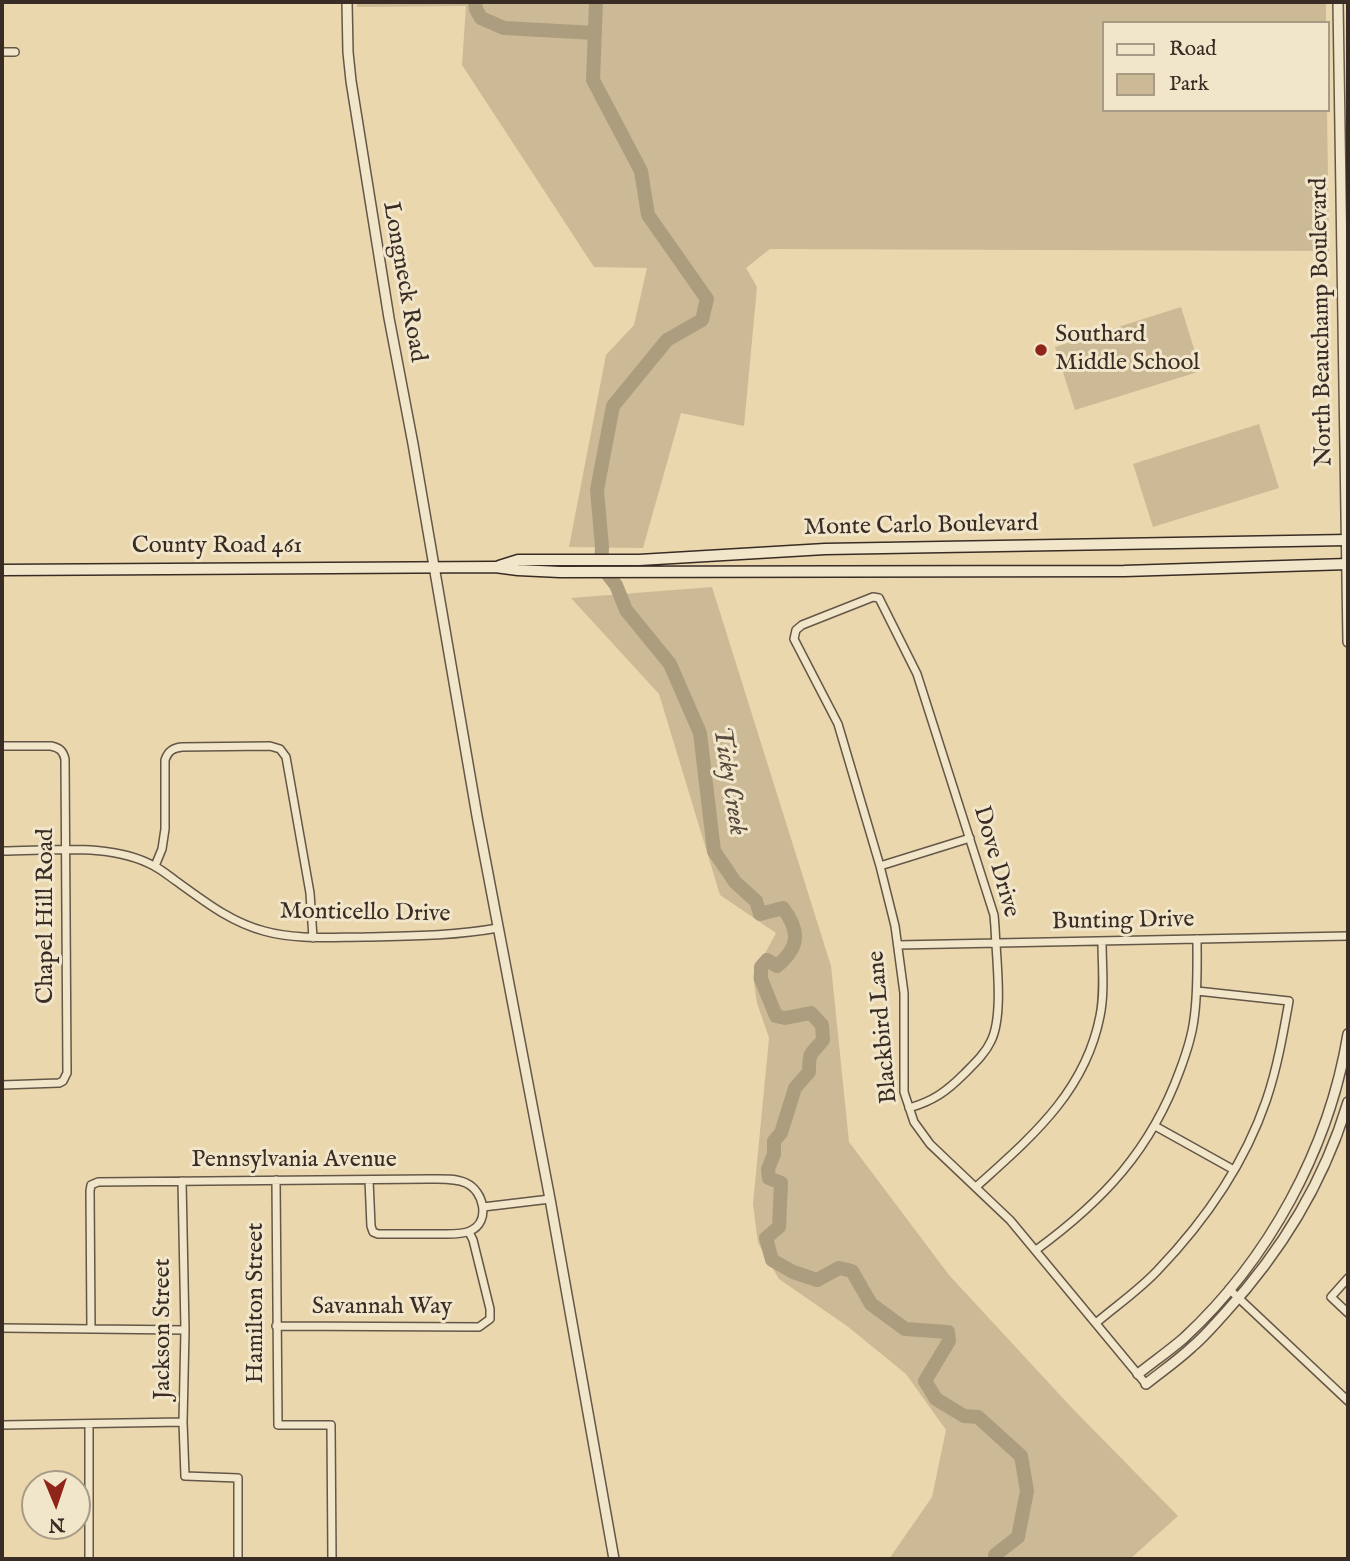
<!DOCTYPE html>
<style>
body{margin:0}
#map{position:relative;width:1350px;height:1561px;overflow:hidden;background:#ead7ad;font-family:"IM FELL English",serif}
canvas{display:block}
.frame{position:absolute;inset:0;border:4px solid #382c25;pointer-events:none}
.legend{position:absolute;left:1102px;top:21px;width:228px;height:91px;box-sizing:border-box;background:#f1e5ca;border:2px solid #a79b88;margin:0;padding:9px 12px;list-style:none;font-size:21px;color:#382c25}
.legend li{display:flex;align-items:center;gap:14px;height:35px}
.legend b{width:35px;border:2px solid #a79b88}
.north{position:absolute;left:21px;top:1470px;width:70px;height:70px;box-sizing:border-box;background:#f1e5ca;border:2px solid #a79b88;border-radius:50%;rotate:178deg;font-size:19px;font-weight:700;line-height:28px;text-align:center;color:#382c25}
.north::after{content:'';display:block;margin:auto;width:24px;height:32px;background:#8f2418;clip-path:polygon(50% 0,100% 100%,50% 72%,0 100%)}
</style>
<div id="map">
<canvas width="1350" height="1561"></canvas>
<div class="frame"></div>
<ul class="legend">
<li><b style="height:9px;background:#f1e5ca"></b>Road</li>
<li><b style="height:19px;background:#ccba96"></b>Park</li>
</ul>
<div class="north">N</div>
</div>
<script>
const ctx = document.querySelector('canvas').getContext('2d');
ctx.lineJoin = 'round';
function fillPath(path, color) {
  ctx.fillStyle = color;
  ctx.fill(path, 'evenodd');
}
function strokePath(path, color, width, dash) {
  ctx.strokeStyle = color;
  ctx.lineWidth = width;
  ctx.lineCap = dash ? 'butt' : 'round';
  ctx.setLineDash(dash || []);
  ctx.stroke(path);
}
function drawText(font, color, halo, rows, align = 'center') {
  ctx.font = font + ' "IM FELL English",serif';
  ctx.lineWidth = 6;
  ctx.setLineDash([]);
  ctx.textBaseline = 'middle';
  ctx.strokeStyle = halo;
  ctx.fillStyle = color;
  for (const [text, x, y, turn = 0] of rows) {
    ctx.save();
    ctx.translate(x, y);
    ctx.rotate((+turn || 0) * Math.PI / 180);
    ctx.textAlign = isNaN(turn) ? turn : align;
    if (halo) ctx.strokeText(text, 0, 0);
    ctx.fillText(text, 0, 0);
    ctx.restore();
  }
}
fillPath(new Path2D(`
 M357,2H1326V23H1103V110H1327L1329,251L770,249L746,268L757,287L744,426L681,413L643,548L569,547L606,355L634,325L647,268L594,267L462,65L466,6L357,7Z
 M1181,307L1201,371L1075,410L1055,347Z
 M1259,424L1279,488L1153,527L1133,464Z
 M712,587L831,966L849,1142L949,1275L1072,1408L1178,1516L1130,1559H889L932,1497L946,1430L906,1374L847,1326L779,1279L758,1243L753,1204L769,1038L757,1003L753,976L776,933L720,895L659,694L571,598Z`), '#ccba96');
strokePath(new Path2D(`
 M475,2L476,9L481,18L504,28L595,33
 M596,2L593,80L641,171L648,215L707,299L702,320L667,340L613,406L597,490L602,547L601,566L616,585L626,610L670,664L700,733L714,851L735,882L756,901L760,914L783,908C800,931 800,947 777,966L767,960L761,967V979L776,1016L785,1018L811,1013L822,1025L823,1040C811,1055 809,1050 809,1072L795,1088L781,1133L774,1141V1154L768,1169L769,1178L781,1183L779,1227L766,1238L772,1260L793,1272L817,1280L839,1268L852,1271L871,1304L905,1329L948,1332L949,1341L925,1381L936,1399L964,1416L978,1417L1021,1456L1027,1491L1018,1537L995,1555V1559`), '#ad9d7f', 14);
const minor = new Path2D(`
 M2,52H15
 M2,746H51C60,748 63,751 65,759L67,1073L63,1081L59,1083L2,1085
 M2,851C50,851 111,842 154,866C162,870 169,876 176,881C204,901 230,922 264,931C296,940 331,937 365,937C410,936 453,936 498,928
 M155,866L162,849L165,829V760C168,751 173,748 182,747L270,746L280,749L286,757L310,893L313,938
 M880,866L970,838
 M898,945L1348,936
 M909,1108C933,1101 946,1092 964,1074C974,1064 985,1054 991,1041C1004,1015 996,957 995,927L994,915L917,674L879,598L873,597L802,625L796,630L794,639L838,724L880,866L895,926L904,993V1092L914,1122L930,1144L1010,1220L1146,1384
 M1155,1126L1234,1170
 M276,1180L278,1425H331L332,1559
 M182,1181L185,1330L183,1422L185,1476L238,1478V1559
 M976,1187C1030,1138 1085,1093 1100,1016C1105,992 1102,966 1102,941
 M483,1207L550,1199
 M1036,1250C1103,1201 1151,1150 1180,1070C1186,1054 1192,1036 1194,1019C1198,992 1197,966 1197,939
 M1348,1278L1331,1297L1348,1313
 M1229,1289L1348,1401
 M1096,1323C1116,1306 1139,1290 1157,1271C1204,1222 1244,1165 1266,1101C1277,1069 1283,1035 1289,1001L1197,991
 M276,1326L479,1327L490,1319V1309L473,1240L469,1232
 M2,1328L185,1330
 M91,1329L90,1191L91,1185L98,1182L429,1179C441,1179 455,1178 466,1183C484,1191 491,1222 470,1231C461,1235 447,1234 438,1234C418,1234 398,1234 378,1234L373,1232L371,1226L369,1180
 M89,1424V1559
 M2,1425L183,1422`);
const tertiary = new Path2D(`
 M347,2L348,52L351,81L389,318L413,444L477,816L550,1199L614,1559
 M1338,2L1348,642
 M1138,1374C1153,1362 1169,1351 1184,1338C1269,1259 1329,1149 1348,1034
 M1146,1384C1161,1372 1177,1361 1192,1347C1204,1337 1214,1325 1225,1313C1281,1252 1324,1182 1348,1102`);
const secondary = new Path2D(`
 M499,566L518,560H639L825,549L1348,540
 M2,570L495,567L518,570L560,572L1124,571L1348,564`);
strokePath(minor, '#645747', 10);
strokePath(tertiary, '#645747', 12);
strokePath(secondary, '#382c25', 13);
strokePath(minor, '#f1e5ca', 7);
strokePath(tertiary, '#f1e5ca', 9);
strokePath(secondary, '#f1e5ca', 10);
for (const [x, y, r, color] of [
 [1041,350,7,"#8f2418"]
]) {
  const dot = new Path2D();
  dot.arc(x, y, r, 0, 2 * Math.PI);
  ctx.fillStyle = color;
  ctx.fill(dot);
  strokePath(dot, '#f1e5ca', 2.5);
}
drawText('24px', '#382c25', '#f1e5ca', [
 ["Longneck Road",403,282,80],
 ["North Beauchamp Boulevard",1323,322,-91],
 ["Monte Carlo Boulevard",921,527,-1],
 ["County Road 461",217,547],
 ["Dove Drive",995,862,74],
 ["Monticello Drive",365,914,1],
 ["Chapel Hill Road",47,916,-90],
 ["Bunting Drive",1123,922,-1],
 ["Blackbird Lane",884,1027,-95],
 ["Pennsylvania Avenue",294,1161],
 ["Hamilton Street",257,1303,-90],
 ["Savannah Way",382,1308],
 ["Jackson Street",164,1329,-90]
]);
drawText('24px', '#382c25', '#f1e5ca', [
 ["Southard",1055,336],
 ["Middle School",1055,364]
], 'left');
drawText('italic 26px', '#55483c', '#f1e5ca', [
 ["Ticky Creek",728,781,81]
]);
</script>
